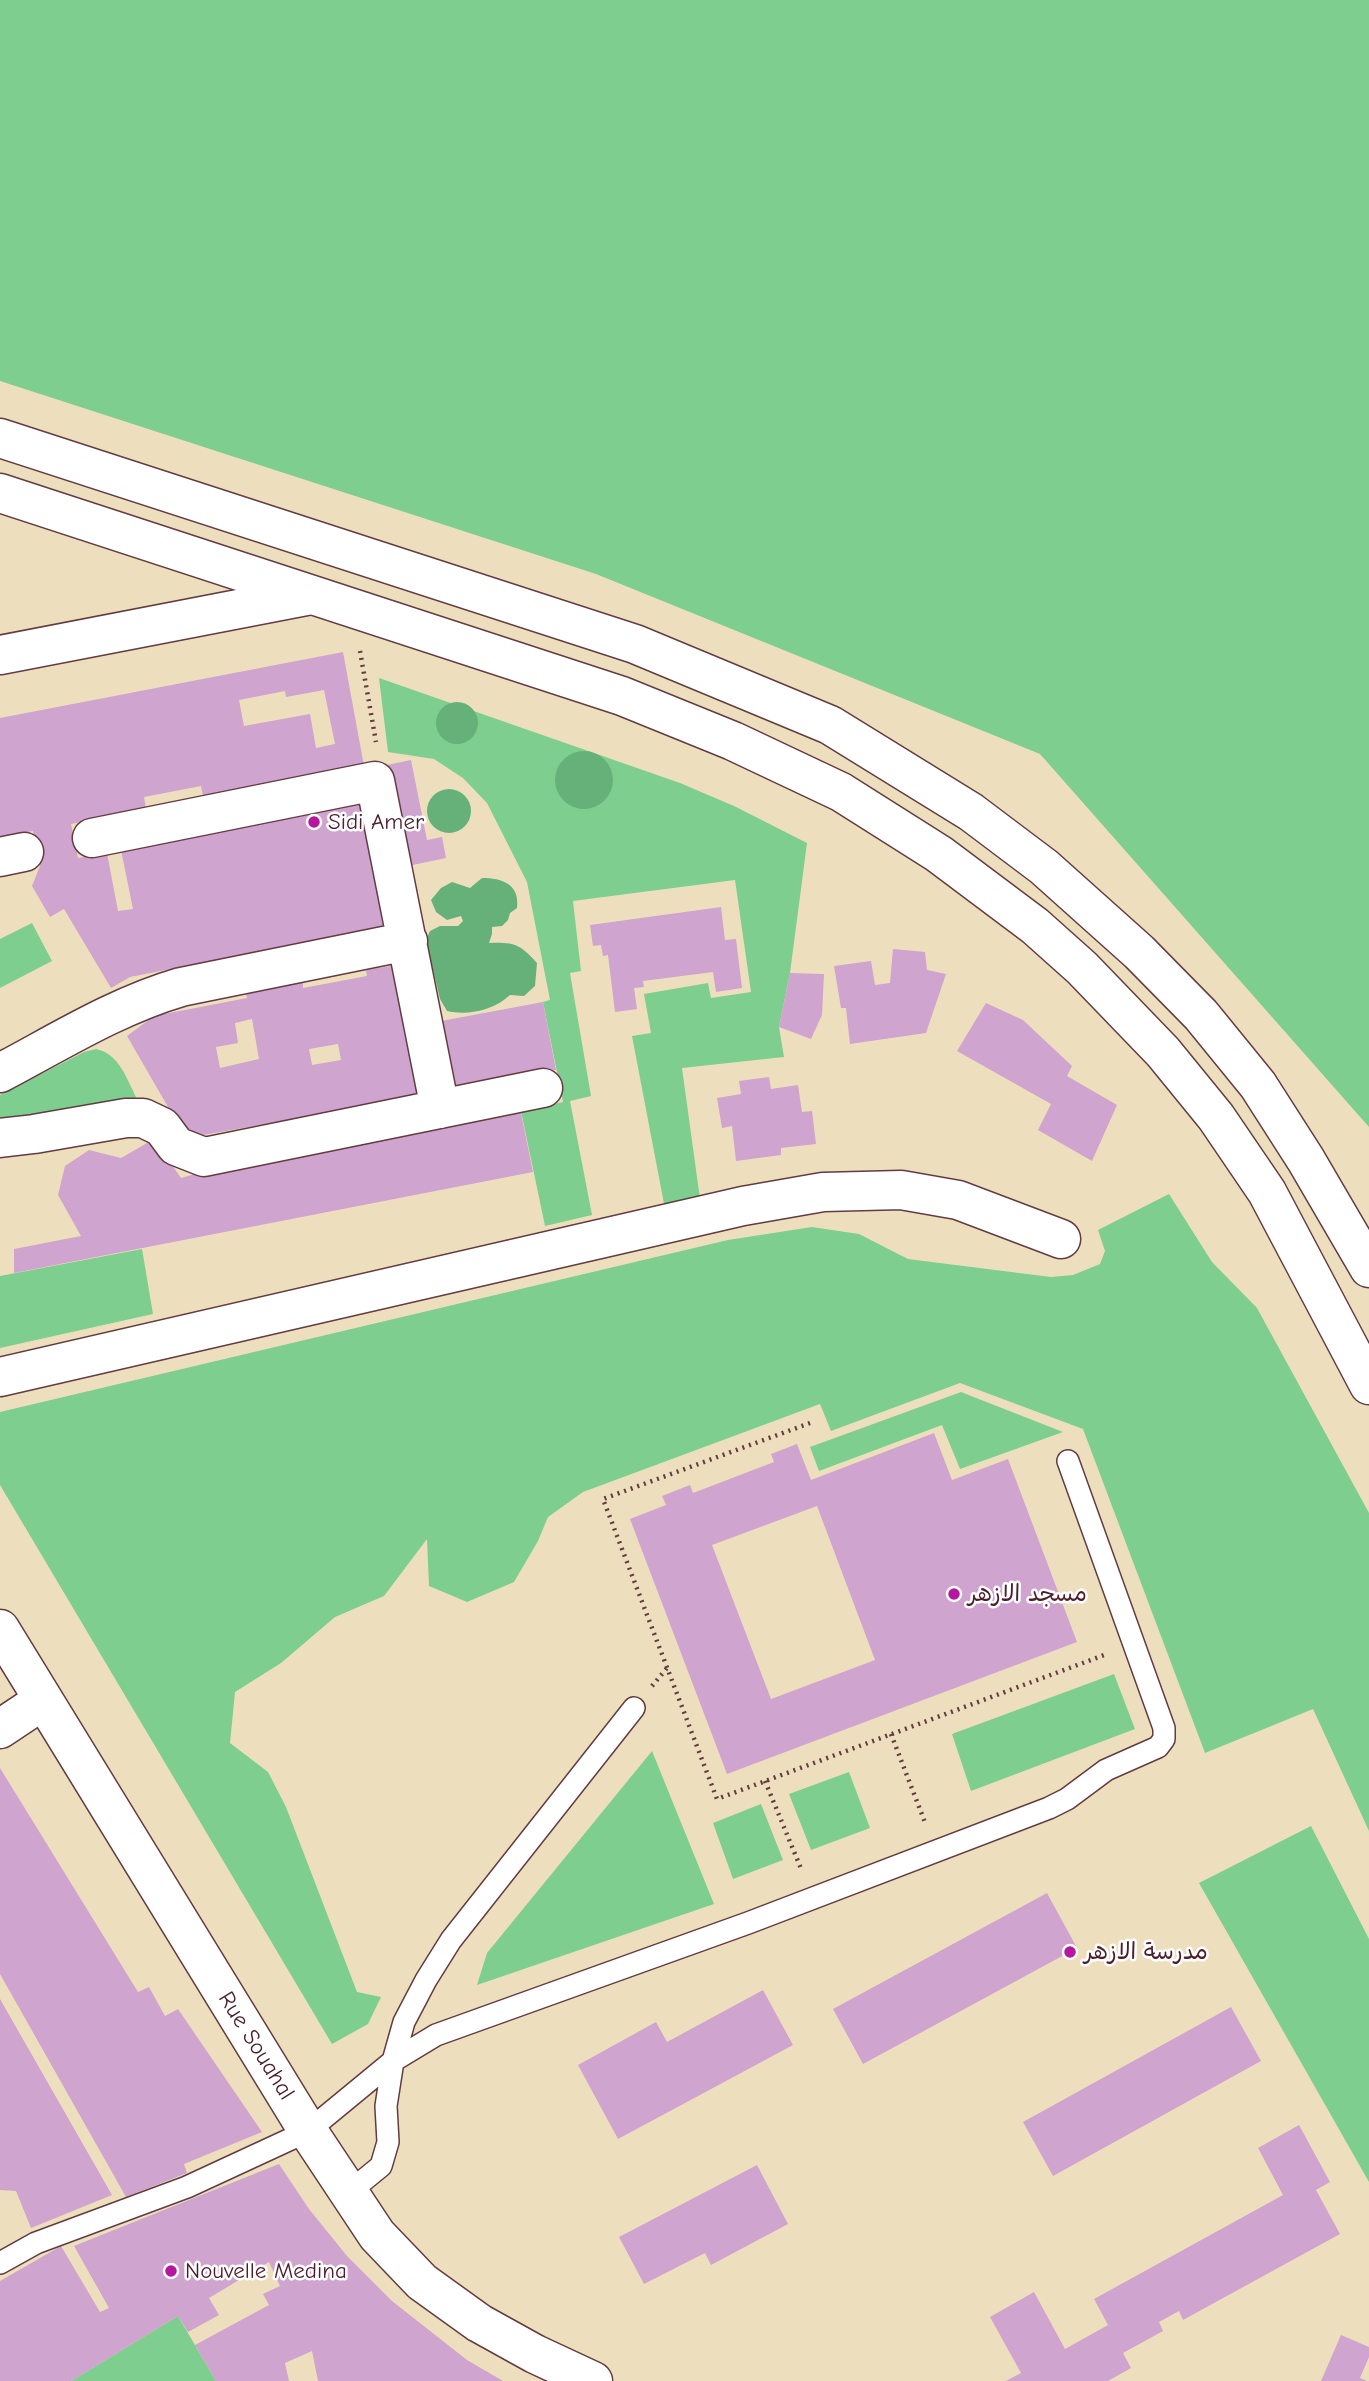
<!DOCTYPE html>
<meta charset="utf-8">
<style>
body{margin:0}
canvas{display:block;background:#eddfbd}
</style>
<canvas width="1369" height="2381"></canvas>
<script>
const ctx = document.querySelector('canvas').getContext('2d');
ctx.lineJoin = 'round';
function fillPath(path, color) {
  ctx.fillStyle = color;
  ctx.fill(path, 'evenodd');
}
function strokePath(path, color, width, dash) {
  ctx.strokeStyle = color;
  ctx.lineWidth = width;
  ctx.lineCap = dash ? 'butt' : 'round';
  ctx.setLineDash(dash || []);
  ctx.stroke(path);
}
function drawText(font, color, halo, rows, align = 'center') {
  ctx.font = font + ' "Comic Neue","Playpen Sans Arabic",sans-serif';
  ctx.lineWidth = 5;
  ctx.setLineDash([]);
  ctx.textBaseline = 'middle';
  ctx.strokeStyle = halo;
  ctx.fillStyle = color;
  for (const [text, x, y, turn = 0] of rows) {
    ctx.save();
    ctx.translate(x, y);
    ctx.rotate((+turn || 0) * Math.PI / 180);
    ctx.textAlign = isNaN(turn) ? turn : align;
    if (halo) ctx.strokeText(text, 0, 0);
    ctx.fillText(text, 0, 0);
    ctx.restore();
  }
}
fillPath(new Path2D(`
 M0,0H1369V1127L1040,754L596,574L0,381Z
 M379,678L680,783L734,806L807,843L790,973L779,1027L784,1057L682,1068L700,1199L665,1209L632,1036L651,1033L644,994L708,983L711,998L751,992L735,880L573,901L581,971L570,973L591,1096L570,1101L592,1215L545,1226L521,1111L563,1102L543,1002L550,1000L527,882L487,803L463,778L434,759L388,752Z
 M32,923L52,961L0,988V939Z
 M96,1049C120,1054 127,1080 138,1101L0,1120V1095L84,1052Z
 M1169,1194L1212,1262L1257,1308L1369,1513V1831L1313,1709L1205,1753L1083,1429L960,1383L831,1431L820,1404L583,1492L548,1517L538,1541L514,1582L467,1602L429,1586L427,1539L384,1596L335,1617L281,1663L235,1692L230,1743L268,1772L286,1807L357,1992L381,1997L368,2024L332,2044L0,1485V1412L728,1240L812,1227L859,1234L908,1259L1051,1277L1073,1275L1100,1264L1105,1251L1098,1230Z
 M142,1249L153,1314L0,1348V1276Z
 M961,1392L1063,1432L960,1469L942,1425L819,1471L810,1447Z
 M1114,1674L1135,1729L971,1791L952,1734Z
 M652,1751L714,1904L477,1985L487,1953Z
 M849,1772L870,1828L811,1850L789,1794Z
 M761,1804L783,1860L733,1879L713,1823Z
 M1311,1826L1369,1939V2182L1199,1883Z
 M178,2316L216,2381H71Z`), '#7ece8f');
fillPath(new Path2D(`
 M436 723a21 21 0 1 1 42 0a21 21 0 1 1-42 0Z
 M555 780a29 29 0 1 1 58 0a29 29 0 1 1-58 0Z
 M427 811a22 22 0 1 1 44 0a22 22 0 1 1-44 0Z
 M482,878C502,878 520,884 517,908L510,913L508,920L502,926L492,927V934L489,943C514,942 520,944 537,963L535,986L524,996L510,995C494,1010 468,1016 447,1011L440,999L426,940L430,931L440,926H458L463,921L461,916L447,920L436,912L431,900L441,888L452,882L470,888Z`), '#66b17a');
fillPath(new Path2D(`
 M343,652L364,766L203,796L201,786L144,797L146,809L71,824L78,858L107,853L118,911L133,909L121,850L365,802L388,926L130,977L111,988L64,909L50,917L32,886L40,866L33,831L0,837V718ZM324,690L335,744L316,748L310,714L244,726L239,700L285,691L286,697Z
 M411,760L427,840L442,837L446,858L408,866L387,765Z
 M721,907L725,940L736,939L742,988L716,992L713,972L643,981L644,987L634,988L637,1009L615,1012L608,955L603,956L601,945L593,946L590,925Z
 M893,949L925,952L927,970L946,974L926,1033L850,1044L846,1008H841L834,966L871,961L875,985L890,983Z
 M397,965L423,1096L186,1138L127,1036L154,1016L247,998L246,993L303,982V988L367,976L366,970ZM252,1019L259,1059L220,1068L216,1047L238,1043L235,1023ZM338,1044L341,1060L312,1065L309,1049Z
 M790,973L824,974L822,1015L811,1039L779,1027Z
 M543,1002L556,1070L454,1090L441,1021Z
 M986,1003L1023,1020L1072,1066L1067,1076L1117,1105L1092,1161L1038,1130L1051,1104L957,1051Z
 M769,1077L771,1089L798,1085L802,1112L812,1111L816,1144L781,1148V1155L736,1161L732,1126L722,1128L717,1098L741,1094L739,1081Z
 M519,1103L533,1172L14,1273V1249L81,1236L58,1195L65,1166L89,1150L121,1158L154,1139L181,1178L206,1171Z
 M934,1433L952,1480L1008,1459L1077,1642L727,1774L630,1519L666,1505L662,1496L690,1485L693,1493L774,1462L771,1454L797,1444L811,1480ZM817,1506L875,1660L771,1699L712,1545Z
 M0,1768L138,1992L149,1987L165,2016L178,2009L262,2132L184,2164L187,2173L126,2197L0,1974Z
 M1047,1893L1077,1948L863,2064L833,2009Z
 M763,1990L793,2045L618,2139L578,2065L656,2022L667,2042Z
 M0,1999L112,2195L31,2228L16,2191L0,2190Z
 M1231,2007L1261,2061L1053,2176L1023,2122Z
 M1299,2125L1330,2182L1316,2190L1340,2234L1183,2320L1179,2311L1159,2322L1163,2331L1123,2353L1131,2368L1108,2381H1006L1021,2373L990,2317L1034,2292L1065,2349L1108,2325L1094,2299L1283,2195L1258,2148Z
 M279,2164L309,2209L347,2256L392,2301L467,2360L503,2381H318L312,2351L285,2363L289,2381H216L195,2345L269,2305L263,2294L280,2286L269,2262L209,2298L219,2315L188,2332L178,2316L71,2381H0V2281L61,2246L100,2312L109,2308L74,2246Z
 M757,2165L788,2224L711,2265L705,2253L644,2284L619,2237Z
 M1341,2335L1369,2347V2357L1360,2378L1367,2381H1321Z`), '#cfa4ce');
const lane = new Path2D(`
 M348,2193L381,2166L388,2142L386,2106L393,2061L404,2022L426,1980L451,1940L634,1708
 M0,2263L36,2243L187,2187L308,2131L393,2061L436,2035L748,1923L1049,1808L1067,1799L1106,1770L1158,1747L1164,1739V1728L1068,1461`);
const street = new Path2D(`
 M0,655L311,595
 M92,838L375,781L440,1109
 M0,857L24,852
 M0,1073C59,1042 116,1006 181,987L408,941
 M0,1138L34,1134L126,1118H143L162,1127L176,1146L204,1157L543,1088
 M0,1377L743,1206L823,1192L901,1190L958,1200L1061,1239
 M0,1629L308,2131L377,2235L422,2282L479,2323L535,2354L593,2381
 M0,1729L42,1701`);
const secondary = new Path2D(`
 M0,438L635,644L830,725L971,812L1044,867L1139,952L1201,1015L1258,1085L1306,1160L1369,1268
 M0,493L622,696L733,741L841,792L939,854L1035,926L1082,968L1163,1052L1216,1117L1267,1192L1369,1385`);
strokePath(lane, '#623c41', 24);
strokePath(street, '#623c41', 41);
strokePath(secondary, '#623c41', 41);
strokePath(new Path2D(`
 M360,651L376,742
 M810,1423L603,1499L717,1799L1107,1654
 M652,1686L667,1668
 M891,1734L926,1825
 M765,1781L802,1871`), '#623c41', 4.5, [2, 5]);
strokePath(lane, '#fff', 21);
strokePath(street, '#fff', 38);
strokePath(secondary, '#fff', 38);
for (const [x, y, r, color] of [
 [314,822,7,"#b5179e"],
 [954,1594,7,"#b5179e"],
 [1070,1952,7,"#b5179e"],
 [171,2271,7,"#b5179e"]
]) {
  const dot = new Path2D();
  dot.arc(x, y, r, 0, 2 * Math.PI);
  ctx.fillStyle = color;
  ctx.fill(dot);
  strokePath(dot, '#fff', 2.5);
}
drawText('23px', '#4a1f2b', '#fff', [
 ["Sidi Amer",328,822],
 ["مسجد الازهر",968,1594],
 ["مدرسة الازهر",1084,1952],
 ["Nouvelle Medina",185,2271]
], 'left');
drawText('23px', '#4a1f2b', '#fff', [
 ["Rue Souahal",256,2046,58]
]);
</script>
